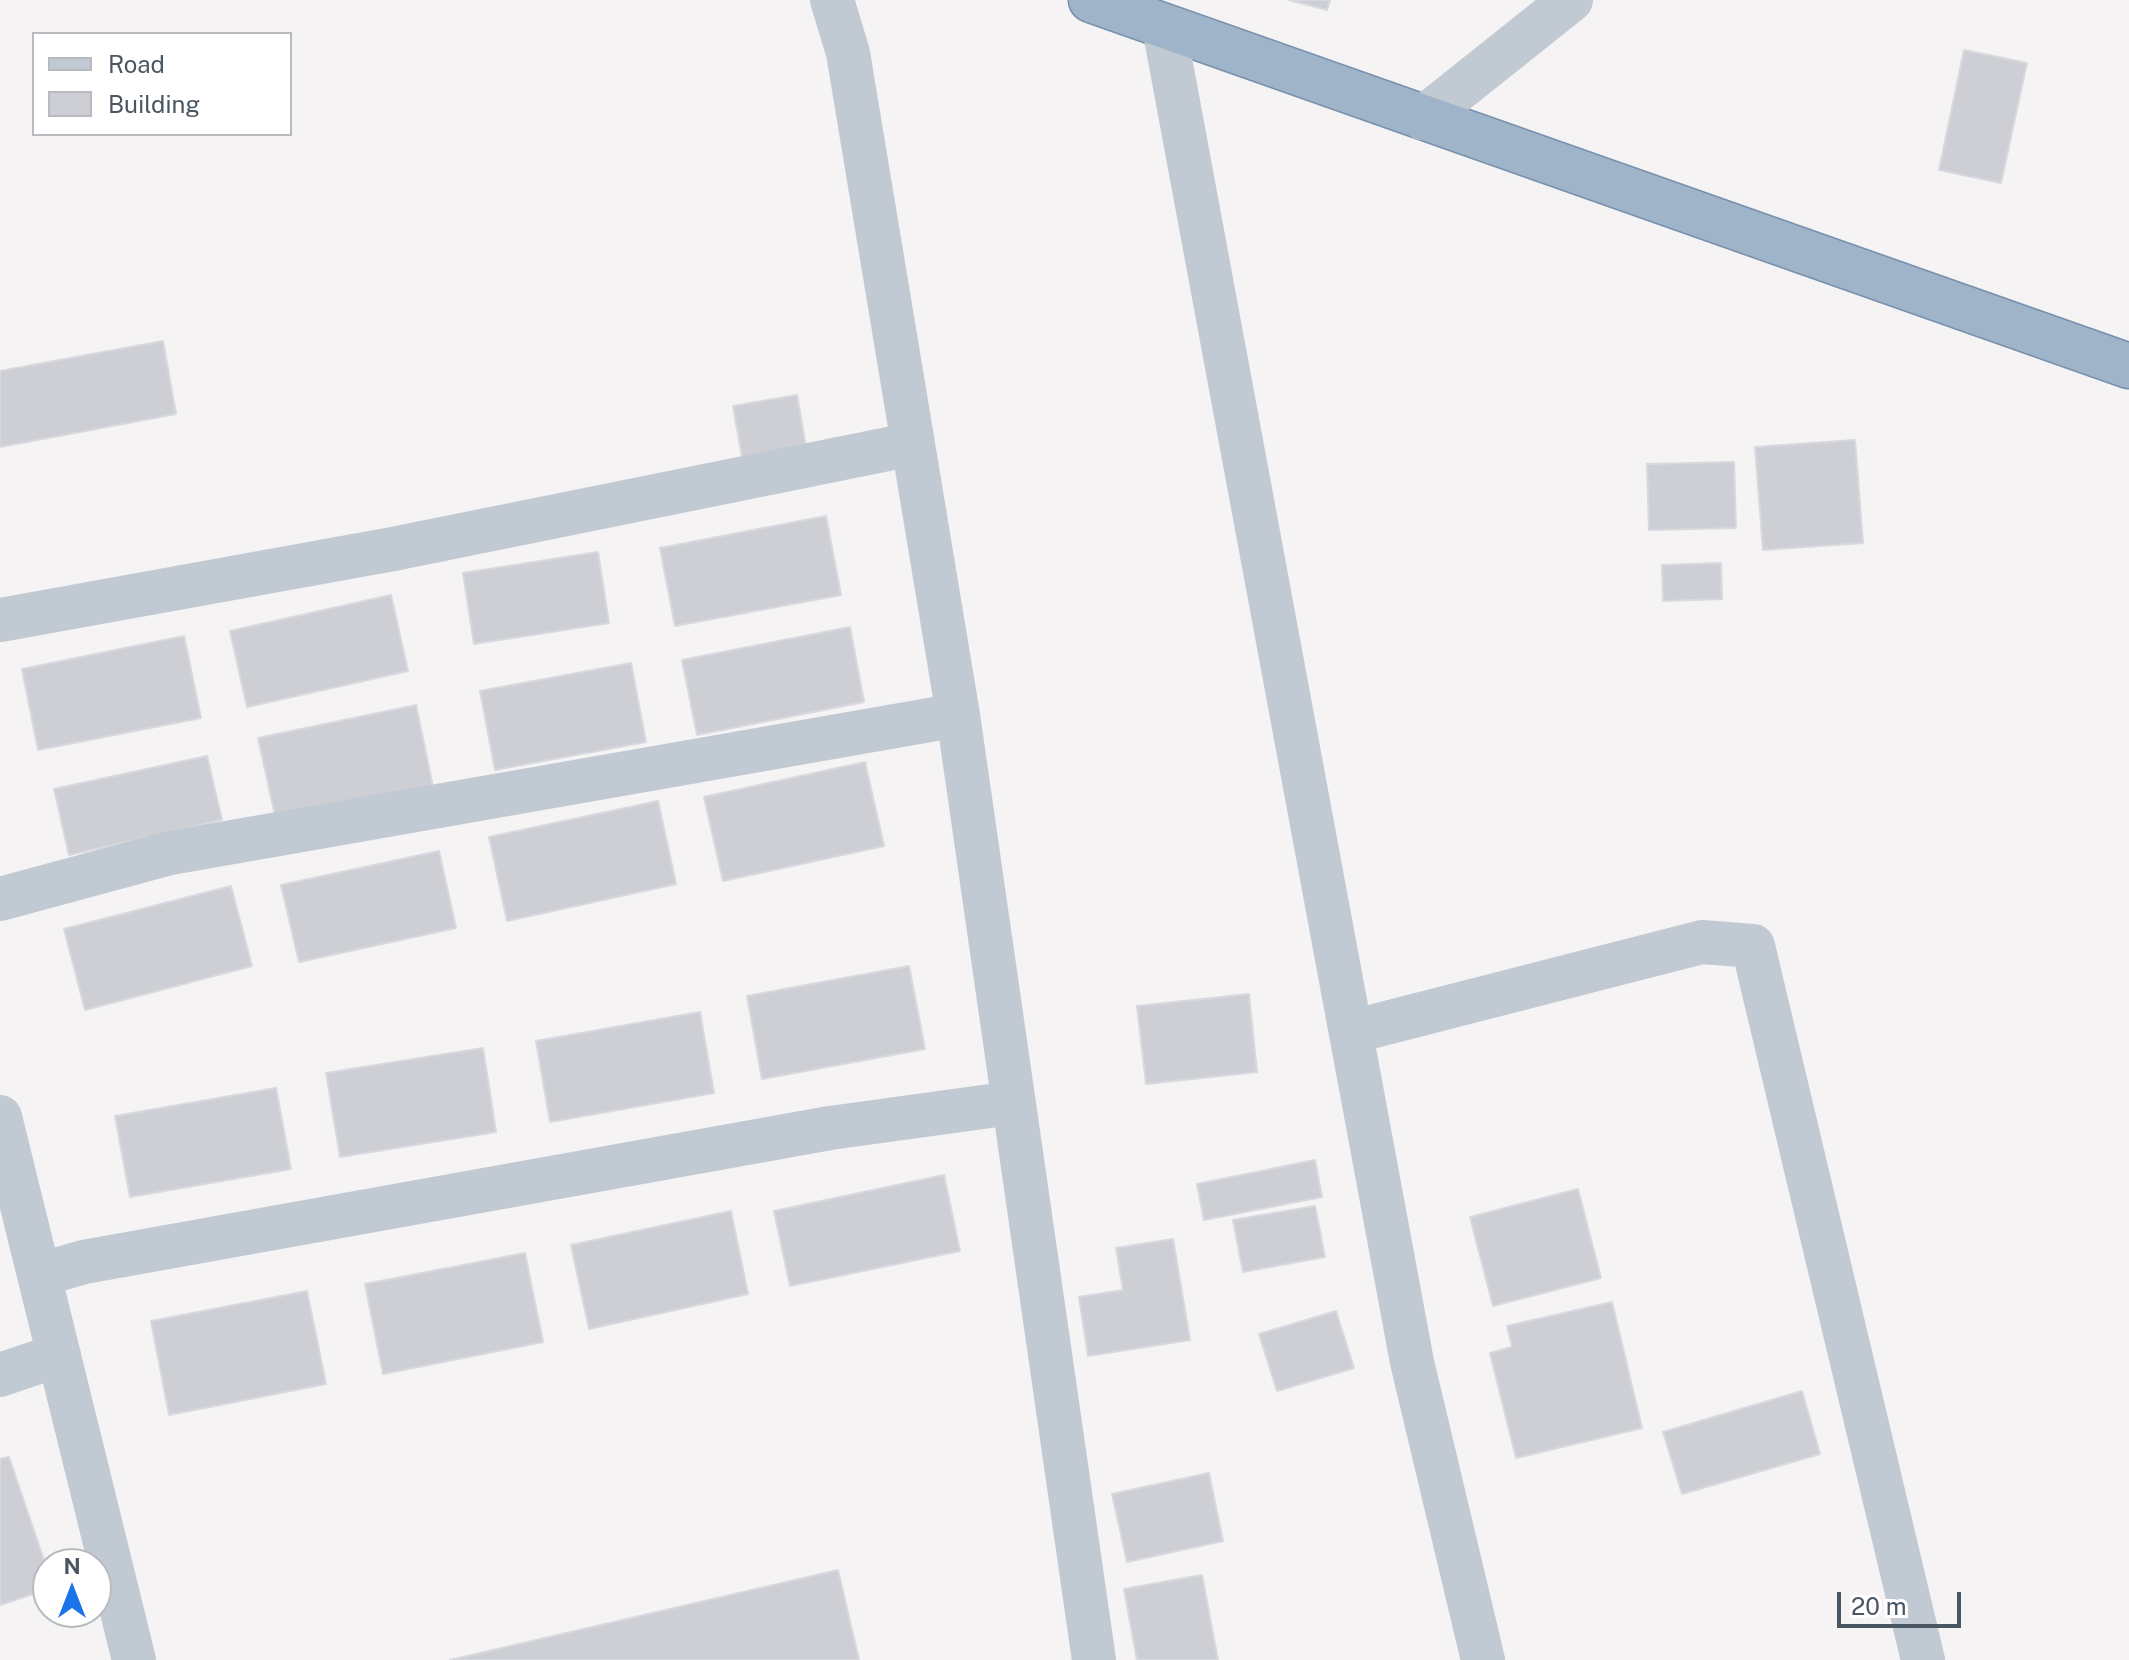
<!DOCTYPE html>
<style>
body{margin:0}
#map{position:relative;width:2129px;height:1660px;overflow:hidden;background:#f5f3f3;font-family:"Public Sans",sans-serif}
canvas{display:block}
.legend{position:absolute;left:32px;top:32px;width:260px;height:104px;box-sizing:border-box;background:#fff;border:2px solid #b7bbc0;margin:0;padding:10px 14px;list-style:none;font-size:24px;color:#4a5661}
.legend li{display:flex;align-items:center;gap:16px;height:40px}
.legend b{width:40px;border:2px solid #b7bbc0}
.north{position:absolute;left:32px;top:1548px;width:80px;height:80px;box-sizing:border-box;background:#fff;border:2px solid #b7bbc0;border-radius:50%;rotate:0deg;font-size:22px;font-weight:700;line-height:32px;text-align:center;color:#4a5661}
.north::after{content:'';display:block;margin:auto;width:28px;height:36px;background:#1a73e8;clip-path:polygon(50% 0,100% 100%,50% 72%,0 100%)}
.scale{position:absolute;left:1837px;top:1592px;width:124px;height:36px;box-sizing:border-box;border:4px solid #4a5661;border-top:0;padding-left:10px;font-size:24px;line-height:28px;white-space:nowrap;color:#4a5661;-webkit-text-stroke:6px #fff;paint-order:stroke}
</style>
<div id="map">
<canvas width="2129" height="1660"></canvas>
<ul class="legend">
<li><b style="height:10px;background:#c1cad2"></b>Road</li>
<li><b style="height:22px;background:#cdcfd5"></b>Building</li>
</ul>
<div class="north">N</div>
<div class="scale">20 m</div>
</div>
<script>
const ctx = document.querySelector('canvas').getContext('2d');
ctx.lineJoin = 'round';
function fillPath(path, color) {
  ctx.fillStyle = color;
  ctx.fill(path, 'evenodd');
}
function strokePath(path, color, width, dash) {
  ctx.strokeStyle = color;
  ctx.lineWidth = width;
  ctx.lineCap = dash ? 'butt' : 'round';
  ctx.setLineDash(dash || []);
  ctx.stroke(path);
}
const building = new Path2D(`
 M1289,0H1330L1327,10Z
 M1964,50L2027,63L2001,183L1939,170Z
 M163,341L176,414L0,447V371Z
 M797,395L806,447L742,457L733,406Z
 M1855,440L1863,543L1763,550L1755,447Z
 M1734,462L1736,528L1649,530L1647,464Z
 M826,516L841,595L675,626L660,548Z
 M598,552L609,623L474,644L463,573Z
 M1721,563L1722,599L1663,601L1662,565Z
 M391,595L408,671L247,707L230,631Z
 M850,627L864,702L697,735L682,660Z
 M184,636L201,718L38,750L22,669Z
 M631,663L646,742L495,770L480,691Z
 M416,705L433,787L276,820L258,738Z
 M207,756L222,820L69,855L54,789Z
 M865,762L884,846L723,881L704,797Z
 M658,801L676,884L507,921L489,837Z
 M439,851L456,928L299,962L281,885Z
 M231,886L252,966L85,1010L64,929Z
 M909,966L925,1049L762,1079L747,996Z
 M1249,994L1257,1072L1146,1084L1137,1006Z
 M700,1012L714,1093L550,1122L536,1041Z
 M483,1048L496,1132L340,1157L326,1073Z
 M276,1088L291,1169L130,1197L115,1116Z
 M1315,1160L1322,1197L1204,1220L1197,1184Z
 M944,1175L960,1251L790,1286L774,1211Z
 M1578,1189L1601,1278L1493,1306L1470,1217Z
 M1315,1206L1325,1257L1243,1272L1233,1220Z
 M731,1211L748,1294L589,1329L571,1245Z
 M1173,1239L1190,1340L1088,1356L1079,1297L1123,1290L1116,1248Z
 M525,1253L543,1342L383,1374L365,1284Z
 M307,1291L326,1384L169,1415L151,1321Z
 M1612,1302L1642,1428L1516,1458L1490,1353L1512,1347L1507,1326Z
 M1336,1311L1354,1368L1277,1391L1259,1334Z
 M1802,1391L1820,1454L1682,1494L1663,1432Z
 M9,1457L48,1572V1589L0,1605V1459Z
 M1209,1473L1223,1541L1127,1562L1112,1494Z
 M838,1570L859,1660H450Z
 M1202,1575L1218,1660H1137L1124,1589Z`);
fillPath(building, '#cdcfd5');
strokePath(building, '#d7d9de', 2);
const trunk = new Path2D(`
 M1091,0L2129,366`);
strokePath(trunk, '#7690ad', 47);
strokePath(new Path2D(`
 M832,0L848,53L958,715L1094,1660
 M1164,27L1412,1362L1483,1660
 M1423,118L1571,0
 M0,620L393,549L913,444
 M0,899L170,853L958,715
 M1351,1032L1702,942L1753,946L1923,1660
 M0,1117L134,1660
 M39,1275L84,1262L830,1128L1012,1103
 M0,1375L59,1355`), '#c1cad2', 44);
strokePath(trunk, '#9fb4c9', 44);
</script>
